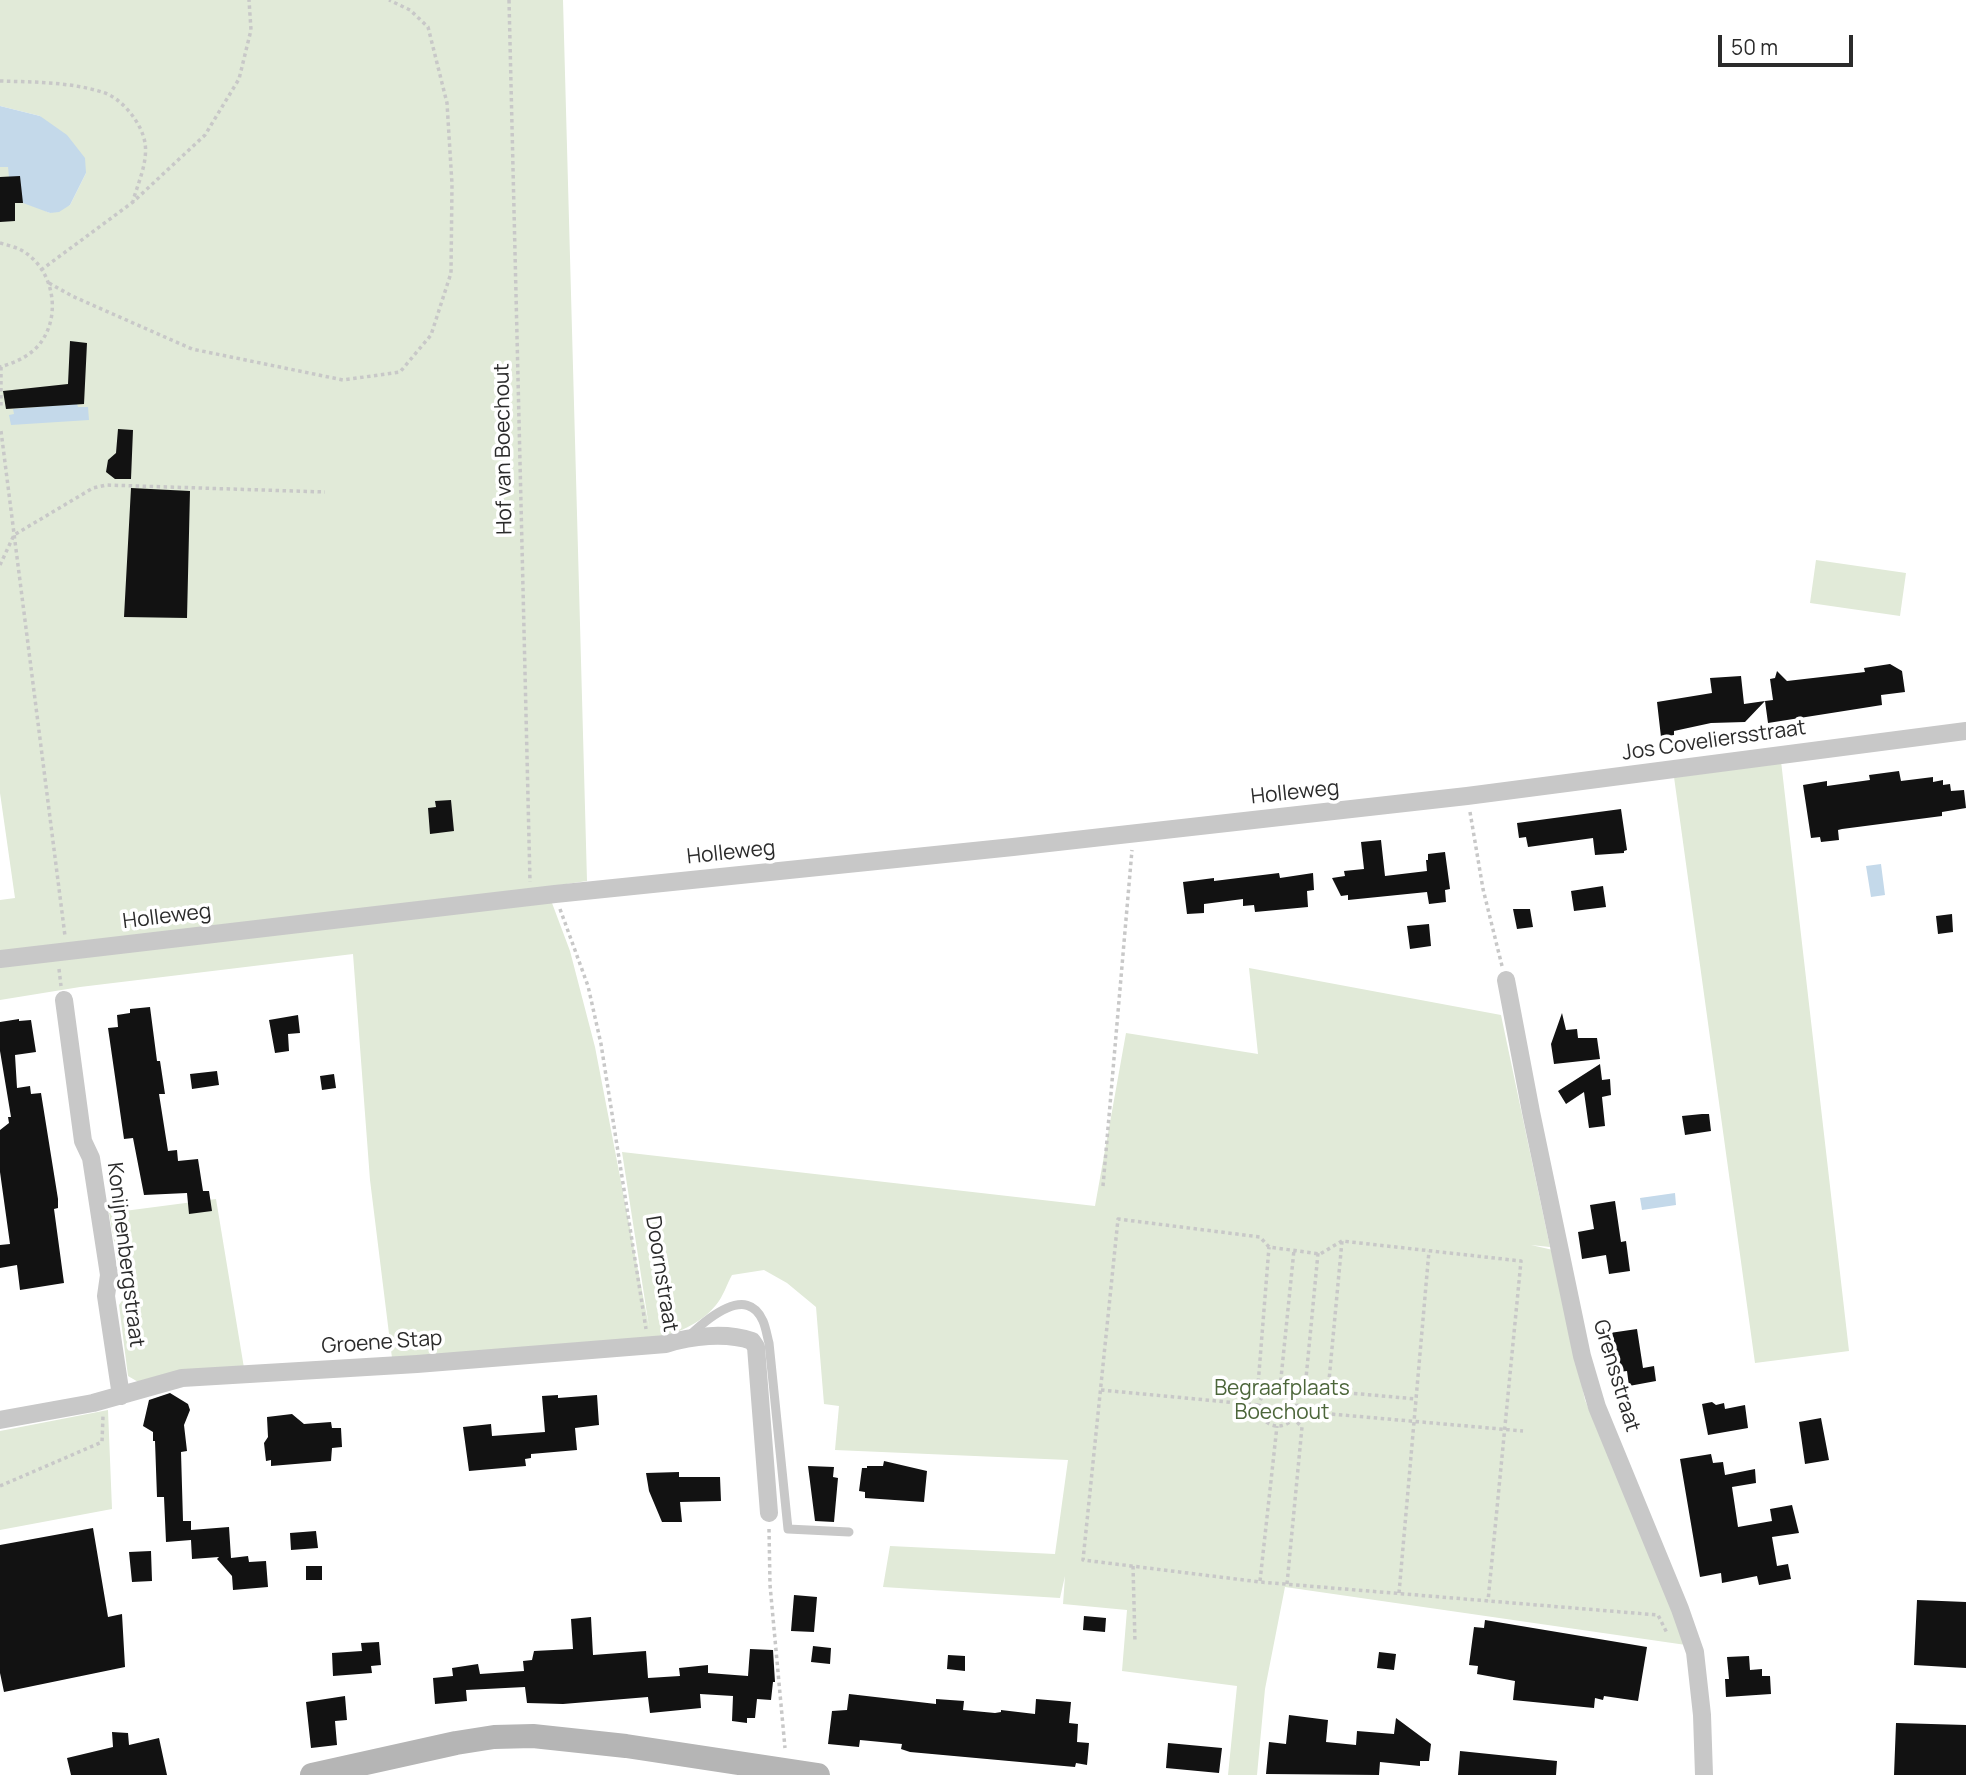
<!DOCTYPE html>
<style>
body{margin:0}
#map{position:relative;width:1966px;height:1775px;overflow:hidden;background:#fff;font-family:Manrope,sans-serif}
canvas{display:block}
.scale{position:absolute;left:1718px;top:35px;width:135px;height:32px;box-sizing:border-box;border:4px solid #2b2b2b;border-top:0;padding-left:9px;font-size:21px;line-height:24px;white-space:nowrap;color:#2b2b2b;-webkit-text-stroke:5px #fff;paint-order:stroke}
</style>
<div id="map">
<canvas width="1966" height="1775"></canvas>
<div class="scale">50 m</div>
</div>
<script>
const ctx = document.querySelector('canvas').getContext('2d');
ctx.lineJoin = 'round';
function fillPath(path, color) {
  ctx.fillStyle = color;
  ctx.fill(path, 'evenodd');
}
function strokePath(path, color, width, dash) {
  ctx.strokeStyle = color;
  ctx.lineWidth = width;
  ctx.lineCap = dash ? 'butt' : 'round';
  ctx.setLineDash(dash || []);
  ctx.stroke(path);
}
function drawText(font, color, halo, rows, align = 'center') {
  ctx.font = font + ' Manrope,sans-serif';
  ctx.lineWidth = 7;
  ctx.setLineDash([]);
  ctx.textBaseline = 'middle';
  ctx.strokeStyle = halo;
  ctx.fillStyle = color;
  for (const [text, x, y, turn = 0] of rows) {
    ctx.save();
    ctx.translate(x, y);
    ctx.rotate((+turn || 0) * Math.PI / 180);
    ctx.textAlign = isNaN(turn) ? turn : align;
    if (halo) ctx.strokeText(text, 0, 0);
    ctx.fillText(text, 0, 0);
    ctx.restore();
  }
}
fillPath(new Path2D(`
 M0,0H563L587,881L546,887L570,951L595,1047L649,1327L622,1152L1095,1206L1126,1033L1258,1054L1249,968L1501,1015L1550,1247L1531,1245L1553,1250L1585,1400L1686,1645L1285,1587L1265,1689L1257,1775H1228L1237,1686L1122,1671L1127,1610L1063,1604L1065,1576L1060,1598L883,1587L890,1546L1055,1554L1068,1460L835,1450L839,1406L824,1404L816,1307L787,1283L764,1270L732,1275C727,1284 723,1297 716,1305C700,1325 675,1334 651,1340L392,1358L370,1180L353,954L80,987L0,1000V900L15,898L0,793V167H8L39,208L50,213L70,205L86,173L40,116L0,106Z
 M1816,560L1906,573L1900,616L1810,603Z
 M1781,761L1849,1351L1755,1363L1674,777Z
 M216,1199L244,1368L140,1383L128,1376L119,1305L124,1298L109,1213Z
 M108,1410L112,1509L0,1530V1431Z`), '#e1ead8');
fillPath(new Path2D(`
 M0,106L40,116L67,135L85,158L86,173L70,205L59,212L50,213L23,203L9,177L8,167H0Z
 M77,404L78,407H88L89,420L11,425L9,415L14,414L13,409Z
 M1881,864L1885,895L1871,897L1866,866Z
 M1675,1193L1676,1205L1642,1210L1640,1198Z`), '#c4d9ea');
fillPath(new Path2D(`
 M20,176L23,203H15V221L0,222V177Z
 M70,341L87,343L84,404L6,409L3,391L68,384Z
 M118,429L133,430L131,479H115L106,472L108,460L116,453Z
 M131,488L190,491L187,618L124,617Z
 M1890,664L1902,671L1905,692L1881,695L1882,705L1768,723L1765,701L1773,700L1770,679L1775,678L1777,671L1787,681L1865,672L1864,668Z
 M1741,676L1744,704L1765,701L1745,722L1711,723L1674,731V735L1661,737L1657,702L1712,693L1710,678Z
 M1899,771L1901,781L1933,777V782L1943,780V785L1950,784L1951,791L1964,790L1966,808L1942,812V816L1842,829L1838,830L1839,840L1821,842L1820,837L1811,838L1803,785L1827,781V786L1870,780L1869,775Z
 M451,800L454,831L430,834L428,808L436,807L435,801Z
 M1621,809L1627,850L1624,851V853L1595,855L1593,838L1528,847L1526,837L1519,838L1517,823Z
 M1381,840L1385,876L1427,871L1426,860H1428V854L1445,852L1450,889L1445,890L1446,902L1429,904L1427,892L1348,900V895L1341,896L1332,878L1345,876L1344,871L1364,869L1361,842Z
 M1279,873L1280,878L1313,873L1314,890L1307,891L1308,907L1255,912L1254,905L1243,906V899L1204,904V913L1187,914L1183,882L1214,878V881Z
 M1603,886L1606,907L1574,911L1571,891Z
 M1513,909H1530L1533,927L1517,929Z
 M1952,914L1953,932L1938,934L1936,916Z
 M1429,924L1431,946L1410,949L1407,926Z
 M150,1007L157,1061H160L165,1094H159L168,1151L177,1150L178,1161L198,1159L203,1191H209L212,1211L189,1214L187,1193L144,1195L133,1138L124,1139L108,1028L118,1027L117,1015L130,1013V1009Z
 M1562,1013L1566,1030L1577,1029L1578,1038H1597L1600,1059L1554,1064L1551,1044Z
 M298,1015L300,1033L288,1034L289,1051L275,1053L269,1020Z
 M19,1019V1021L31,1020L36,1052L15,1055L17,1088L30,1086L31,1094L41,1093L58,1199V1208L54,1209L64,1283L20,1290L17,1265L0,1268V1245L10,1244L0,1172V1130L9,1123L8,1117H11L0,1051V1022Z
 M1600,1064L1602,1080L1610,1079L1611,1095L1602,1097L1605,1126L1589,1128L1584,1092L1566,1104L1558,1091Z
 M217,1071L219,1085L192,1089L190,1074Z
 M334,1074L336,1088L322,1090L320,1076Z
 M1702,1114H1709L1711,1131L1685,1135L1682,1116Z
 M1615,1201L1621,1242L1626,1241L1630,1271L1609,1274L1606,1255L1582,1259L1578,1232L1594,1229L1590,1205Z
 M1637,1329L1643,1368L1654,1366L1656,1381L1629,1386L1627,1371L1609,1373L1603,1334Z
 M170,1393L188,1404L190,1410L184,1425L187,1451L181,1452L183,1521H191V1530L229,1527L231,1558L248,1556L249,1562L266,1561L268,1587L233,1590L232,1576L217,1559L219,1557L192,1559L191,1540L166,1542L164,1497H157L155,1441H153V1432L143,1426L149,1400Z
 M558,1395V1398L597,1395L599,1425L575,1428L577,1450L531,1454V1458L525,1459L526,1466L469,1471L463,1427L491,1424L492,1436L545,1432L542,1396Z
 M1712,1402L1716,1405L1724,1403L1725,1409L1745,1405L1748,1428L1708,1435L1702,1404Z
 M292,1414L304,1424L331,1422L332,1428H341L342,1447L332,1448L331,1461L271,1466V1460L266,1461L264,1443L268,1437L267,1417Z
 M1821,1418L1829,1460L1805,1464L1799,1422Z
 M1711,1454L1713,1463L1723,1462L1725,1475L1755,1469L1756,1483L1732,1487L1738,1527L1772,1521L1770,1509L1792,1505L1799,1533L1772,1537L1777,1566L1788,1564L1791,1579L1759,1585L1757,1576L1722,1583L1721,1573L1700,1577L1680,1459Z
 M884,1461L927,1471L924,1502L865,1498V1492L859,1491L862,1468H867V1466H883Z
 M808,1466L834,1467L833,1477L838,1478L834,1522L815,1521Z
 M679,1472V1477H720L721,1501L680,1502L682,1522H662L649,1491L646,1473Z
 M93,1528L108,1617L122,1614L125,1667L4,1692L0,1673V1545Z
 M316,1531L318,1548L291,1550L290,1533Z
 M151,1551L152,1581L132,1582L129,1552Z
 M306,1566H322V1580H306Z
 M794,1595L817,1597L814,1632L791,1631Z
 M1917,1600L1966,1602V1668L1914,1665Z
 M1084,1616L1106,1618L1105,1632L1083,1630Z
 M591,1617L593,1655L646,1651L648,1678L680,1676L679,1668L708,1665V1673L748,1676L750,1649L773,1650L775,1682H773L771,1700L757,1699L755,1718H747V1723L732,1721L733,1696L700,1694L701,1708L650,1713L648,1697L563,1704L527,1703L525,1687L466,1690L467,1701L435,1704L433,1678L453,1676L452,1668L478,1664L480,1674L524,1671L523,1661L532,1660L534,1651L573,1649L571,1619Z
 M1485,1620L1647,1647L1638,1701L1604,1696L1603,1700L1595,1698L1594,1708L1513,1700L1515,1681L1477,1674L1478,1666L1469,1665L1474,1627L1484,1628Z
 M379,1642L381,1665L371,1666L372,1673L333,1676L332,1653L362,1651L361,1643Z
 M813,1646L831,1648L830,1664L811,1662Z
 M1379,1652L1396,1654L1394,1670L1377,1668Z
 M948,1655L965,1656V1671L947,1669Z
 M1749,1656L1750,1670L1762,1669V1676H1770L1771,1694L1726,1697L1725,1679H1729L1727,1657Z
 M849,1694L936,1704V1699L964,1701L963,1710L995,1713L1001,1712V1710L1035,1714L1036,1699L1071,1702L1069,1723L1078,1724L1077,1742L1089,1743L1087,1765L1076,1763L1075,1767L910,1752L901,1749L902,1744L860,1740L859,1747L828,1744L832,1711L847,1710Z
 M345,1696L347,1720L335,1721L337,1745L311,1748L306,1702Z
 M1289,1715L1328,1720L1326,1742L1356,1745L1357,1731L1394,1734L1396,1718L1431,1744L1429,1761H1420V1766L1380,1762L1379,1775L1266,1774L1269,1742L1286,1744Z
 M1896,1723L1966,1725V1775H1894Z
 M112,1732L128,1733L129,1745L159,1738L167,1775H71L67,1758L113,1747Z
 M1168,1743L1222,1748L1219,1773L1166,1768Z
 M1460,1751L1557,1761L1556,1775H1458Z`), '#121212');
strokePath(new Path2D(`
 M509,0L530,882
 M0,81C33,82 70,82 102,92C121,97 142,123 145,143C148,162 138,183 133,201
 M0,243C7,245 15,247 21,250C54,268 63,317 38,346C28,357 14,363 0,367
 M41,270L133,202L205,135L239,79L251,30L249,0
 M49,283L72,296L192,349L343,380L400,372L431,335L451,273L452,184L447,103L428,27L410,10L389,0
 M1,367V406
 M1,431L65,936
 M0,565L14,535L93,488L106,485L325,492
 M1470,812L1483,889L1502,966
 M560,909L588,986L601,1044L646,1329
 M59,969L61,986
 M1103,1186L1132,850
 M1342,1241L1320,1254L1269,1247L1260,1237L1118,1219L1083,1560L1260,1582L1658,1615L1667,1633
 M1259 1407a19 19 0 1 1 38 0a19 19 0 1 1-38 0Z
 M1280,1388L1294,1250
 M1305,1389L1318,1253
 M1101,1390L1259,1405
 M1328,1391L1342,1241L1521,1261L1488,1601
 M1264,1394L1258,1385L1269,1247
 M1293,1396L1305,1389L1416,1399
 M1297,1411L1523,1431
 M0,1486L102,1442L103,1416
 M769,1529L770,1585L785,1748
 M1133,1566L1135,1642
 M1260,1581L1277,1426
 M1287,1584L1302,1427L1294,1419
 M1399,1593L1429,1251`), '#c8c8c8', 3.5, [3.5, 3.5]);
strokePath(new Path2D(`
 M690,1335C707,1319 747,1284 763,1321C766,1328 767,1336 769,1343L788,1529L849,1532`), '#c8c8c8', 9);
strokePath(new Path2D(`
 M0,959L555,894L1013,847L1467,796L1966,731
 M1506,980L1531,1112L1582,1356L1597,1407L1680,1609L1695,1652L1702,1715L1704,1775
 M64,1000L83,1141L91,1158L109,1275L106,1296L121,1396
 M0,1420L93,1403L182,1378L417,1364L666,1344C691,1336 726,1332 752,1341L756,1347L769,1513`), '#c8c8c8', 18);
strokePath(new Path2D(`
 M312,1775L456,1743L494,1737L533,1736L626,1746L818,1775`), '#b5b5b5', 24);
drawText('21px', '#2b2b2b', '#fff', [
 ["Hof van Boechout",504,449,-91],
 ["Jos Coveliersstraat",1714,741,-8],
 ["Holleweg",1295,793,-6],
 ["Holleweg",731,853,-6],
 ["Holleweg",167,917,-7],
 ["Konijnenbergstraat",125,1255,83],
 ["Doornstraat",661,1274,81],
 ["Groene Stap",382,1343,-4],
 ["Grensstraat",1616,1376,73]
]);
drawText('21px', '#4c663a', '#fff', [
 ["Begraafplaats",1282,1389],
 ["Boechout",1282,1413]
]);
</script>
